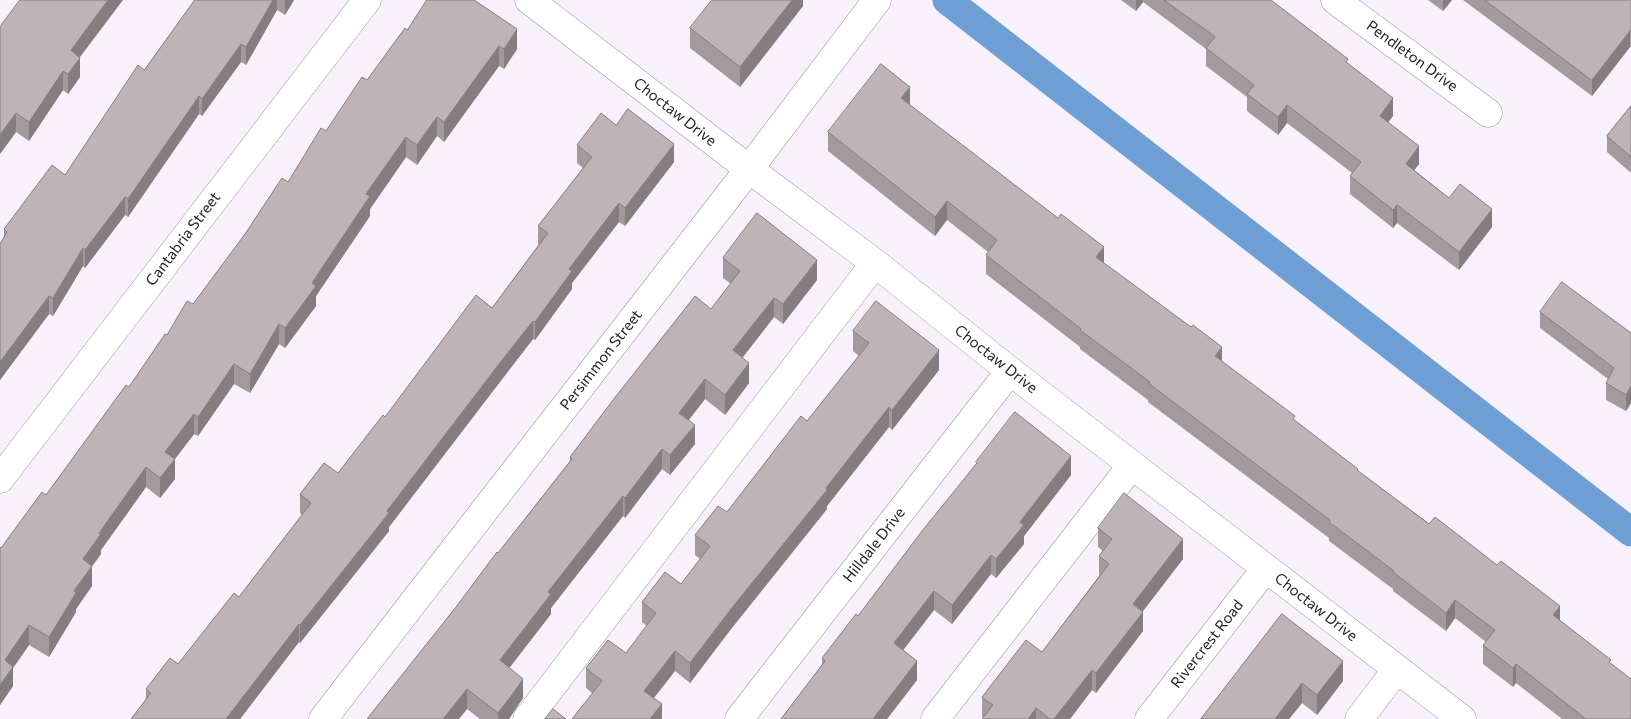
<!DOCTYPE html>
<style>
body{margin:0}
canvas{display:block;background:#f8f0fb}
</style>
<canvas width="1631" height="719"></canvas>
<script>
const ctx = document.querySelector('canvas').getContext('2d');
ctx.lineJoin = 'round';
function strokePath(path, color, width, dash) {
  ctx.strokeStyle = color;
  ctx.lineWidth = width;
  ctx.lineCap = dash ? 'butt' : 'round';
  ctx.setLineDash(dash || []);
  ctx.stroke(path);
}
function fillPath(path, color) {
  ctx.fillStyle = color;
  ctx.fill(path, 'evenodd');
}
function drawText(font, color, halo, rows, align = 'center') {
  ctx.font = font + ' Commissioner,sans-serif';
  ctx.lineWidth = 5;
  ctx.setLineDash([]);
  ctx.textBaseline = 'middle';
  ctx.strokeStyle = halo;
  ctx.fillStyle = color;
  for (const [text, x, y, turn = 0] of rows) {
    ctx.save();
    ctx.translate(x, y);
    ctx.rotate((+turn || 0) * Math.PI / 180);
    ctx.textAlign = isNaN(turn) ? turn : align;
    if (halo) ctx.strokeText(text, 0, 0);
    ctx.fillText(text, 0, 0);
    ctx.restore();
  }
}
strokePath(new Path2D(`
 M947,0L1631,532`), '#6e9fd4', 29);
const minor = new Path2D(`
 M529,0L749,169L875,263L1010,371L1462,719
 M1335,0L1488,113
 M0,479L367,0
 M323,719L749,169L877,0
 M527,719L875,263
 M739,719L1010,371
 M935,719L1132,465
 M1149,719L1266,568
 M1359,719L1397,669`);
strokePath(minor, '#9e96a0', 29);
strokePath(minor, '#fff', 28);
fillPath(new Path2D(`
 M195,0H294L285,15L277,10L246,65L241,62L202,116L199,114L128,217L125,215L85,268L83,266L53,316L49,314L0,380V244L4,238V229L65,175L144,70Z
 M803,0V6L740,87L690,48V28Z
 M1121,0H1268L1348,64L1393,116L1388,122L1419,164L1414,170L1449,198L1492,227L1459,270L1397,223L1393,228L1350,194V176L1352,173L1287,123L1278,135L1247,111V97L1206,66V49L1143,2L1136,11Z
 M1428,0H1452L1443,11Z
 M1463,0H1631V47H1630L1592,96Z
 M0,27L80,57V77L68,94L63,90L29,141L16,132L0,154Z
 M407,30L517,49L504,69L499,66L444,142L437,136L417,165L406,157L370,209V216L316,296V306L285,348L279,344L250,393L234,384L198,436L194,434L175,459V479L160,498L146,487L101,550V554L92,566V586L76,609V612L49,657L29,645L13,668V686L0,705V547L1,548L46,495L129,387L167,335L193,304L288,182L326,131Z
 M910,105L1104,263L1222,362L1358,471L1560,620L1611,664L1631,719H1562L1516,683L1513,687L1483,664V645L1486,642L1455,618L1446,631L1393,591V589L1329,541V538L1148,402V400L1080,349V347L986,274V255L988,252L947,220L935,236L828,151V132Z
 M1631,106V173L1607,152V136Z
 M616,125L674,162L625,226L619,222L572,283V289L535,340L533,339L499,382L389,527V531L300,643L299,642L240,719H131L146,699V689L178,664L239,597L302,515L300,513V494L338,473L385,417L492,308L539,244H538V226L583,168L577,163V145Z
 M723,258L817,280L783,324L774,317L742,358L749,383L725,415L705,399L689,420L695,444L670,475L662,469L625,518L623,516L551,608V614L509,668L523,698L512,714L509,719H480L467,709L456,607L570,461V457L711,309L731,284L723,278Z
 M1540,312L1631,333V403L1626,411L1606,400V383L1608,379L1540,328Z
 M853,331L939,370L892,430L889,427L827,506V509L731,629L690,683L675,671L654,698L662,719L592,693L586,688V668L626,653L647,626L642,622V602L681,584L700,559L695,555V535L727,512L807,421L859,356L853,351Z
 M976,462L1071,475L1024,536V544L996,578L991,574L952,624L934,610L903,650L917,680L887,719H781L822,665V658L858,616L976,465Z
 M1098,528L1183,559L1143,611V631L1096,693L1092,690L1070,719H982L983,717L982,716V697L1042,652L1099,576V556L1103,551L1098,547Z
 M1282,614L1343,681L1317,715L1302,703L1289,719H1201Z`), '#a49a9e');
fillPath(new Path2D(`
 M108,0H123L71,69V50Z
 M273,0H277V10L246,65V47Z
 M285,0H294L285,15Z
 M792,0H803V6L740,87V67Z
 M1136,0H1143V2L1136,11Z
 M1443,0H1452L1443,11Z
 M517,29V49L504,69V49Z
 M1630,31V47L1592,96V80Z
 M241,44V62L202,116V99Z
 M499,46V66L444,142V122Z
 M80,58V77L68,94V74Z
 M63,71V90L29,141V122Z
 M910,87V106L901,98Z
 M199,96V114L128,217V199Z
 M1393,98V116L1380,133V116Z
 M1287,105V123L1278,135V117Z
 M16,113V132L0,154V135Z
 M437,117V136L417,165V145Z
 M406,137V157L370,209V216L316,296V306L285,348V328L366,194Z
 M674,144V162L625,226V208Z
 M1419,146V164L1406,181V164Z
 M125,197V215L85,268V250Z
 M947,201V220L935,236V217Z
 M619,203V222L572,283V289L535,340V322L569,269Z
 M1397,205V223L1393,228V210Z
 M1492,209V227L1459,270V252Z
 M1104,247V265L1096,257Z
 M83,248V266L53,316V298Z
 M817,260V280L783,324V304Z
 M49,296V314L0,380V362Z
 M774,298V317L733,370V350Z
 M533,321V339L389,527V531L300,643V625L499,364Z
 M279,324V344L250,393V374Z
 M1222,347V365L1215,356Z
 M939,350V370L892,430V410Z
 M749,363V383L725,415V395Z
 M234,364V384L198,436V417Z
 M705,379V399L679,432V413Z
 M1631,386V403L1626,411V395Z
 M889,407V427L827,506V509L731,629L690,683V663L731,609Z
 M194,414V434L165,472V452Z
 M695,425V444L670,475V455Z
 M662,449V469L625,518V498Z
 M1071,456V475L1024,536V544L996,578V559L1020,522Z
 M175,459V479L160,498V478Z
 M146,467V487L101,550V554L83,579V559L99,533Z
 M623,496V516L551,608V614L500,680V660L548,592Z
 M1183,539V559L1133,624V604Z
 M991,555V574L952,624V605Z
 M92,566V586L76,609V612L49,657V637L74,591Z
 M934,591V610L894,662V643Z
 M1455,600V618L1446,631V613Z
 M1560,606V625L1553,615Z
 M1143,612V631L1096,693V673Z
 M299,624V642L240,719H226Z
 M29,625V645L13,668V686L0,705V685L5,660Z
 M675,651V671L644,710V691Z
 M917,661V680L887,719H873Z
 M1343,661V681L1317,715V695Z
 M1516,664V683L1513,687V668Z
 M1092,670V690L1070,719H1054Z
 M523,679V698L509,719H498V713Z
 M1302,683V703L1289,719H1275Z
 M467,689V709L459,719H443Z
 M662,704V719H650Z
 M1036,708V719H1028Z`), '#867d81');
const building = new Path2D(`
 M20,0H108L71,50L80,58L68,74L63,71L29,122L16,113L0,135V27Z
 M195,0H273L246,47L241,44L202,99L199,96L128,199L125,197L85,250L83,248L53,298L49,296L0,362V244L7,232L4,229L52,165L65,175L138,65L144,70Z
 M427,0H474L517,29L504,49L499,46L444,122L437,117L417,145L406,137L366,194L370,196L312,283L316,286L285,328L279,324L250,374L234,364L198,417L194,414L165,452L175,459L160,478L146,467L99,533L101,534L83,559L92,566L74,591L76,593L49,637L29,625L5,660L13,667L0,685V547L1,548L42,492L46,495L126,385L129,387L165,334L167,335L187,301L193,304L245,234L282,178L288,182L321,128L326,131L362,77L367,80L405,28L407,30Z
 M712,0H792L740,67L690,28Z
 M1164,0H1271L1348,59L1346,62L1393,98L1380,116L1419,146L1406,164L1449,198L1460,184L1492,209L1459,252L1397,205L1393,210L1350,176L1361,162L1287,105L1278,117L1247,94L1254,85L1206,48L1215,37Z
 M1485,0H1631V31H1630L1592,80Z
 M881,64L910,87L901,98L1058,218L1061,214L1104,247L1096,257L1191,327L1193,325L1222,347L1215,356L1295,416L1293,419L1358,469L1357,470L1429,524L1435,517L1497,565L1501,561L1560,606L1553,615L1611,660L1609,662L1631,679V719H1586L1516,664L1513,668L1483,645L1495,630L1455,600L1446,613L1393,572L1394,571L1329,522L1330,520L1148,383L1150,382L1080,330L1081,329L986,255L997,240L947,201L935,217L828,132Z
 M1631,106V157L1607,136Z
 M628,109L674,144L625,208L619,203L569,269L572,271L535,322L533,321L499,364L387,511L389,513L300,625L299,624L226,719H131L151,693L146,689L170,658L178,664L234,593L239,597L311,503L300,494L324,463L338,473L383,415L385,417L476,295L492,308L548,233L538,226L592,157L577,145L601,113L616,125Z
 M757,213L817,260L783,304L774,298L733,350L749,363L725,395L705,379L679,413L695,425L670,455L662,449L625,498L623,496L548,592L551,594L500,660L523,679L512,695L498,713L467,689L443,719H367L456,607L497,552L498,553L572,459L570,457L613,400L695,296L711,309L740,271L723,258Z
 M1562,282L1631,333V386L1626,395L1606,383L1614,368L1540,312Z
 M876,301L939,350L892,410L889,407L826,488L827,490L731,609L690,663L675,651L644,691L662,704L650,719H572L602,681L586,668L608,640L626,653L656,613L642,602L665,572L681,584L710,546L695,535L718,506L727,512L801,416L807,421L869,343L853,331Z
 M1015,412L1071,456L1020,522L1024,525L996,559L991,555L952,605L934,591L894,643L917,661L873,719H781L825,661L822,658L856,614L858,616L922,531L977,463L976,462Z
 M1124,493L1183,539L1133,604L1143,612L1096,673L1092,670L1054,719H1050L1036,708L1028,719H982L993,705L982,697L1026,640L1042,652L1109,564L1099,556L1112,539L1098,528Z
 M1282,614L1343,661L1317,695L1302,683L1275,719H1201Z
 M553,709L566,719H545Z`);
fillPath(building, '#bfb3b8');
strokePath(building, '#867d81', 1);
drawText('15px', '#201d21', '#fff', [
 ["Pendleton Drive",1412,56,36],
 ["Choctaw Drive",675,112,38],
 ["Cantabria Street",183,239,-53],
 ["Choctaw Drive",996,359,38],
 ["Persimmon Street",601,360,-52],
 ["Hilldale Drive",874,545,-52],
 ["Choctaw Drive",1316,607,38],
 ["Rivercrest Road",1207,644,-52]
]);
</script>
